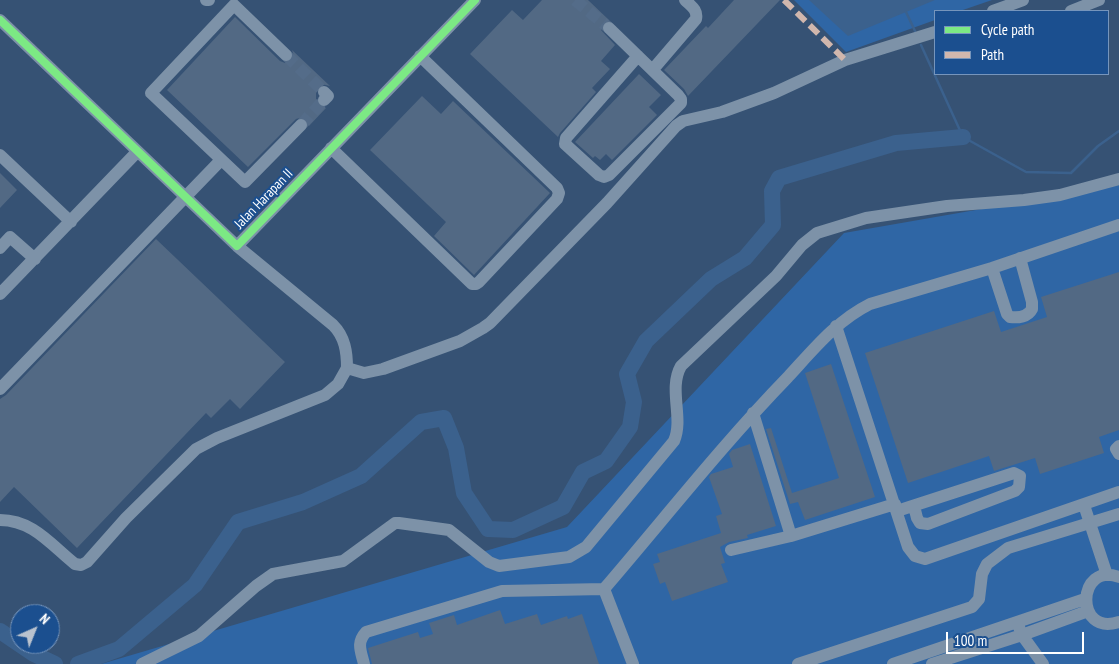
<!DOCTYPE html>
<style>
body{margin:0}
#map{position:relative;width:1119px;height:664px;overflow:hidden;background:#365274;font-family:"PT Sans Narrow",sans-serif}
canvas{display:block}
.legend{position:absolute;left:934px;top:10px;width:175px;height:65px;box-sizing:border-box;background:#1b4f8f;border:1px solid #7695bc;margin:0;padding:6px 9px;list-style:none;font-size:15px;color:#fff}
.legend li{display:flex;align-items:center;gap:10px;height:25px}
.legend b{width:25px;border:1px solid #7695bc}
.north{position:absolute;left:10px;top:604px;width:50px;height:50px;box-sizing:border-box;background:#1b4f8f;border:1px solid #7695bc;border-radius:50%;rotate:44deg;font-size:14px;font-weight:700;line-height:20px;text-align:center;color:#fff}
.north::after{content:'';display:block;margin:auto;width:18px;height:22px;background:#b9c2ce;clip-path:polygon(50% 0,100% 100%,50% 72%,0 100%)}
.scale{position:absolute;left:946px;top:632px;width:138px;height:22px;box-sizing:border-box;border:2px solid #fff;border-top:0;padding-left:6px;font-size:15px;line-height:18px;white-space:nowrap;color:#fff;-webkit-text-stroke:4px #1b4f8f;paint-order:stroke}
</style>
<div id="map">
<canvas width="1119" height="664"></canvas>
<ul class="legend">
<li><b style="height:6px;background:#7ce984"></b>Cycle path</li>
<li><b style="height:6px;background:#d1b7ad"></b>Path</li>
</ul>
<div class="north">N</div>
<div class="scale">100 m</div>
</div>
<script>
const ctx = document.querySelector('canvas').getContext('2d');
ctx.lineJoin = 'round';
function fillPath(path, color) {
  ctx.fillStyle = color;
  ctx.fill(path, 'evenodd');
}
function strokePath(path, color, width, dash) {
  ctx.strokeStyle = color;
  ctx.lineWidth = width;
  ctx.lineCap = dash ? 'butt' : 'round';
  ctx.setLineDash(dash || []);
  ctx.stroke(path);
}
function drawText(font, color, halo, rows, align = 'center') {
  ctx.font = font + ' "PT Sans Narrow",sans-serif';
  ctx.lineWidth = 4;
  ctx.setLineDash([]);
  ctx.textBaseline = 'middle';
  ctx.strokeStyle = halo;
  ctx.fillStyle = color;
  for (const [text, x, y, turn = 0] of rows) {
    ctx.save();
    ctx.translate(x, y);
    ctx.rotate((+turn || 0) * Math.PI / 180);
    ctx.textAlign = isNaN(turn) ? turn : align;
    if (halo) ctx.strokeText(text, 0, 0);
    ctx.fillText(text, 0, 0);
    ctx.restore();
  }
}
fillPath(new Path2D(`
 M794,0H992L960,11H935V20L846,52Z
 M1119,185V664H101L567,527L844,233Z`), '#2f66a5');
fillPath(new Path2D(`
 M809,0H935L848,36Z`), '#3b618d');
strokePath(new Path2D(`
 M906,12L915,31
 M921,45L963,137L1026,172L1071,173L1098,146L1119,131`), '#3b618d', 2.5);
strokePath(new Path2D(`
 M0,631L34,654L55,664
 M78,664L119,649L195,585L238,522L303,502L361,476L421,422L444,418L456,448L464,493L488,529L513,530L563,507L583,472L606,461L630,427L634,402L627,374L646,341L711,279L745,258L773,225L772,191L779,178L896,143L963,137`), '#3b618d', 16);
fillPath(new Path2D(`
 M542,0H588L609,20L603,23L601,30L615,45L601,61L610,69L592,88L596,92L560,133L558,137L470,54L512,10L523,20Z
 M734,0H780L688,96L684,89L664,70L706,26L708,28Z
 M235,17L280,61L285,63L291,61L294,56L292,50L330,86L321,84L316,89V103L321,108H326L309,126L307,120L303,117L296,119L248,167L167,90Z
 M639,74L661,95L649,107L657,115L612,160L606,154L600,160L595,156L593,158L575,142Z
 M422,96L441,114L453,101L550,193L474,275L434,236L446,222L370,150Z
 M0,173L17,190L0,208Z
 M156,239L285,362L240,409L230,399L211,418L206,413L77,548L14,487L0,502V399L6,395Z
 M1119,272V430L1099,437L1104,453L1040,474L1035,458L994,471L989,456L908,483L865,353L994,311L1001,332L1047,317L1041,297Z
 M831,364L875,497L805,520L798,502L790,504L766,429L771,428L792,493L839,478L805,373Z
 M750,444L776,526L747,535L748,538L729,542L720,547L725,563L721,564L728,582L672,601L665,582L660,584L653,564L660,562L657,554L721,533L716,516L722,514L709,477L711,474L733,467L729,454L732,450Z
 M500,610L505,624L537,614L541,625L567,616L568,619L582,614L599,664H372L368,648L418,632L420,638L433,634L429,623L454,615L457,625Z`), '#526984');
strokePath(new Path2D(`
 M575,0L609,28
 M286,55L324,92
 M301,125L324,100`), '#546c89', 12, [12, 6]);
strokePath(new Path2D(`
 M206,0H209
 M993,11L1023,0
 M1071,11L1099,0
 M0,20L237,246L333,325C345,337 347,352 347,368L364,373L383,369L460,341L483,328L490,323L607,203L676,126L683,121L722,112L774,93L845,60L935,32
 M609,28L678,95L681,99V103L609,175L604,177L599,175L565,144L566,138L638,56
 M286,55L234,5L151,93L245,182L301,125
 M652,68L655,67L696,19C698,10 691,6 685,0
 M324,100L328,96L324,92
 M331,148L472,284H476L479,282L557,199L559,193L557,188L420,56
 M0,155L71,222
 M237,246L475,0
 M0,248L10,237L35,259
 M992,268L1007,314L1010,317C1018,318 1028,317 1032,309V302L1020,258
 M0,294L137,152
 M836,326L908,547L915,556L925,559L1119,492
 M0,389L221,160
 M753,413L791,536L895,504
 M1119,446L1116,449L1119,454
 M1084,505L1107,575
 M897,511L1014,473L1020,476L1019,487L1015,491L928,524L920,523L917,518L914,506
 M0,520C33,520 51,545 75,564L81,565L87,562L126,518L196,449L217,438L325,395L338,384L347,368
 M731,550L791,536
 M1119,577C1077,561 1074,637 1119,622
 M1019,627L1022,635L1043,664
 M142,664L199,636L256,586L273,574L343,561L395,523H399L449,530L489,562L499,566L569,557L586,547L674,441C684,418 668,389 681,366L776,276L802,245L817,233L866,218L947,206L1024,200L1060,195L1119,179
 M364,664C361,651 356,643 366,632L502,591L604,589
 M633,664L604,589C665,518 723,444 788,377C813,350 836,321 870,304L992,268L1119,225
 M798,664L972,607L979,599L982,574L987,564L1008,548L1119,514
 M893,664L1085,599
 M932,664L1022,635L1088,611`), '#7d92a8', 12);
strokePath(new Path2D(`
 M784,0L845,60`), '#d1b7ad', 6, [12, 6]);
strokePath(new Path2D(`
 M0,20L237,246L475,0`), '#7ce984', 8);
drawText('14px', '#fff', '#1b4f8f', [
 ["Jalan Harapan II",264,199,-46]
]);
</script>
